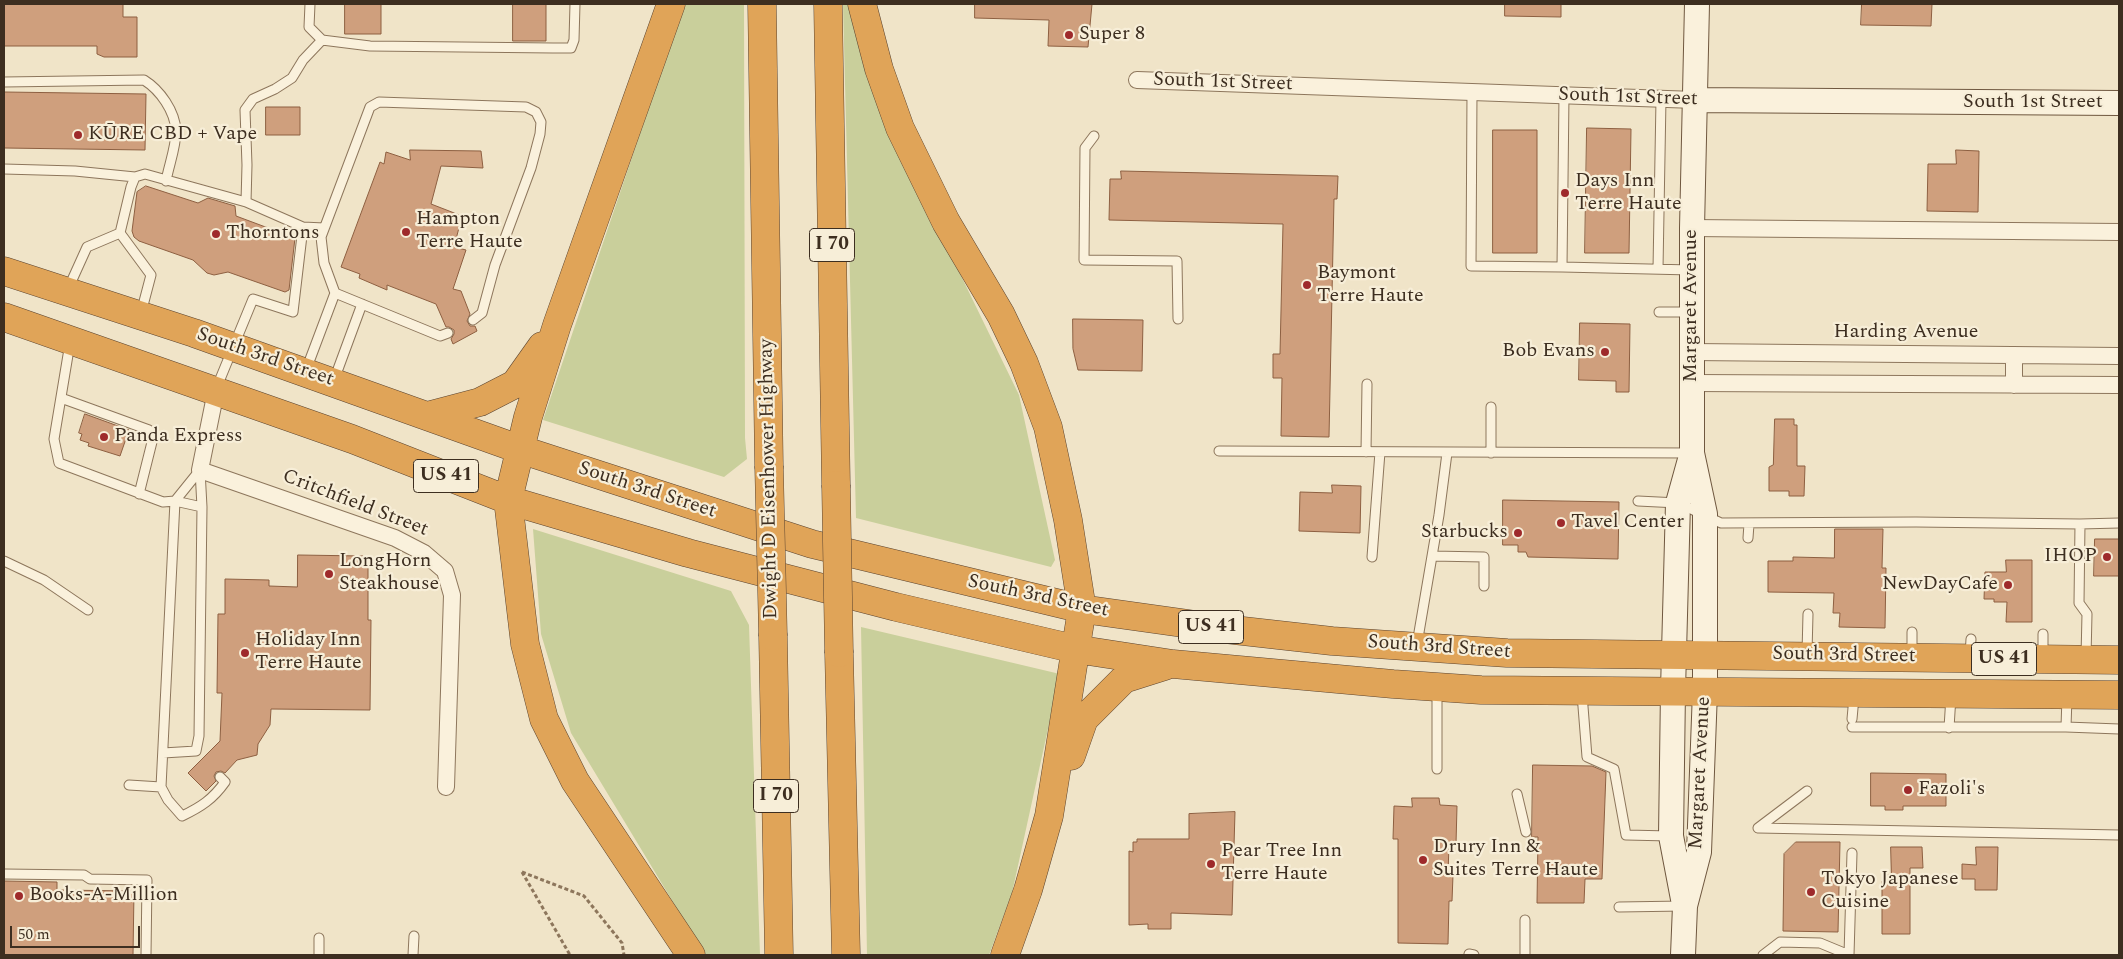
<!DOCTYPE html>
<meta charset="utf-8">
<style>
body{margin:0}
#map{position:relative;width:2123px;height:959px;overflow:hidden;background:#f0e4c8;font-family:Spectral,serif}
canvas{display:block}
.frame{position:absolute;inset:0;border:5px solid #3d2e20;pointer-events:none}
.scale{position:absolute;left:10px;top:926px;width:130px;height:22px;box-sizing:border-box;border:2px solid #3d2e20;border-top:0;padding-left:6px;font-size:15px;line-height:18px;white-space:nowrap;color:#3d2e20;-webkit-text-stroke:4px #f7eed8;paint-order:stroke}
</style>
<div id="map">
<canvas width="2123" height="959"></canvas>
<div class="frame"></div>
<div class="scale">50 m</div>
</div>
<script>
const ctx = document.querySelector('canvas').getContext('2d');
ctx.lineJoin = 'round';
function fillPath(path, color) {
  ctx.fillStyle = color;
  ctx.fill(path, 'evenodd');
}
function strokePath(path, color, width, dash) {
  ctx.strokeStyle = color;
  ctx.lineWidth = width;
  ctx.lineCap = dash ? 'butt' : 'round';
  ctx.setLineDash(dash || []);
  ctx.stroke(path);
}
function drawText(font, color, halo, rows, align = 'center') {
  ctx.font = font + ' Spectral,serif';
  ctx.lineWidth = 4.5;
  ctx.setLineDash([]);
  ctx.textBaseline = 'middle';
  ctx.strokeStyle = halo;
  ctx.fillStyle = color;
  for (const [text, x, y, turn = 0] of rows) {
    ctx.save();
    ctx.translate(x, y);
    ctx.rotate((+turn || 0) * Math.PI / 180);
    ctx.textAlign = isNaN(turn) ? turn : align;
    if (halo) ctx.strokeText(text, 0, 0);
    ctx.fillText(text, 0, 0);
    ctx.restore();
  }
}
fillPath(new Path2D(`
 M684,4H744L745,438L747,459L724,477L543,420Z
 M843,4H852L946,245L1019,395L1055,560L1051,567L856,518Z
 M533,529L731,591L749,625L760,955H705L571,733L541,634Z
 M861,627L1060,674L1012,893L989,955H867Z`), '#c9cf9b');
const building = new Path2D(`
 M4,4H123V17H137V57H104L97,54V46H4Z
 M345,4H381V34H345Z
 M513,4H546V41H513Z
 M975,4H1092L1088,47L1048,46L1049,20L975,18Z
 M1505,4H1561V17L1505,16Z
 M1862,4H1932L1931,26L1861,25Z
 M4,92L146,94L145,150L4,148Z
 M266,107H300V135H266Z
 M1587,128L1631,129L1629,253H1585Z
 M1493,130H1537V253H1493Z
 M410,150L481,151L483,168L441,166L431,204L462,216L454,247L466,250L453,289L461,291L470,314L467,321L470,326H475L477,331L453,344L451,339L454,334V330L449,327H446L436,304L387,285V290L359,278L360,274L341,267L380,162L384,164L386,152L410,160Z
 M1956,150L1979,151L1978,212L1927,211L1928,164H1956Z
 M1121,171L1338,176L1337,199H1334L1329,437L1281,436L1282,378H1273V354H1280L1283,224L1109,220L1110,179H1121Z
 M146,186L198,203L208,198L235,206L236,216L295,238L289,290L285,292L228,272L214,275L207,273L193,260L139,241L134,237L132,231L137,192Z
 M1073,319L1143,320L1142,371L1078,370L1073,349Z
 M1580,323L1630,324L1629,392H1616V381L1579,380Z
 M85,414L129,430L120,456L88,446L89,443L80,440L82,434L79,433Z
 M1775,419H1794V425H1797V466H1805L1804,496H1789V491H1769V467L1773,465Z
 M1332,485L1361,486L1360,533L1299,531L1300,492L1332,493Z
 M1503,500L1619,502L1618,559L1528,557L1526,552H1518V545H1503Z
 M1835,529H1883L1882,568H1886L1885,628L1839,627L1840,613H1833L1834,593L1768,592V561H1793V557L1834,558Z
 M2095,539H2119V576H2094Z
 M298,555L363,556V567H368V620H371L370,710L271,709L270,725L258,744L257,755L237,760L225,773L221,771L216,772L214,776L216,781L206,791L188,773L220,741L222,693H217L218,614H225V579L269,580V586L297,587Z
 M2006,560H2032V622H2006L2007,602H1994V599H1984L1985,572H2006Z
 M1533,765L1592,766L1606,772L1602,879H1585L1584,903H1537L1538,837H1532Z
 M1871,773L1946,774V806H1903V810H1885V806H1871Z
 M1412,798H1439L1440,805L1457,806L1456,844H1449L1448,875H1453L1452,901H1449L1448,944L1398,943V839H1393L1394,806L1412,807Z
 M1235,812L1232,915L1171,913V929H1148V924L1129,925V851L1133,852V842H1137V839H1189V814Z
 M1796,842H1840L1838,932L1783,931L1784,854Z
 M1891,847H1922L1923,868H1910V934H1882V881H1885V875H1891Z
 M1976,847H1998L1997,890H1975V879H1962V864L1976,865Z
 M4,881L57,882V890L134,891L133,955H4Z`);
fillPath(building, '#cf9f7d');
strokePath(building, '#8d5f41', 1);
const lane = new Path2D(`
 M310,4L309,27L322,40L370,46L553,48H571L574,40L575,4
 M4,82L144,80C160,90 175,111 176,131C176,147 169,165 166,181
 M1472,92L1471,266L1562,267
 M1564,95L1562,267L1692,270
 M1094,136L1085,148L1084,260L1177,261L1178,319
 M4,169L75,171L135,177
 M246,202L247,165L245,110L253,99L275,89L292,78L303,60L322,40
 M303,227L324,228
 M1658,269L1661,99
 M68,289L87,247L120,233
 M1659,312H1691
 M141,313L151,275L120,233L131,187L135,177L145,174L246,202L303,227L293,312L253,299L216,389
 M448,333L440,336L335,293L324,263L321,237L370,107L379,102L526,107L536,112L541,122L540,134L531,168L495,265L482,313L473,320
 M70,343L54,439L59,463L163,502L175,501L202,507
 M306,370L335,293
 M334,380L362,304
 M61,398L149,430L152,442L139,494
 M1219,451L1690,453
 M1366,452L1367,384
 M1491,453V407
 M200,470L175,501L161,787L168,800L182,816C201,807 213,799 225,782L220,777
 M1638,501L1678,503L1721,523L1916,522L2080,524L2119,523
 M2080,524L2079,603L2087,614L2086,657
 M1748,538L1749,524
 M1432,556L1484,557V586
 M1372,557L1380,452
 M4,561L44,580L88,610
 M1417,644L1439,515L1447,453
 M1807,653L1808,614
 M1912,654V632
 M1970,656L1971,639
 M2043,656V634
 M1582,694L1587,757L1614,769L1626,835L1670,836
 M1852,719L1854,697
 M1852,727H2066L2119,729
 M2066,727L2067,697
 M1949,728L1951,696
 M196,751L199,736L202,507L200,470
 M163,753L196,751
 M1437,769V690
 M129,785L161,787
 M1517,794L1526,832
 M1758,828L2119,835
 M1758,828L1807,791
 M4,874L84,875L90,879L147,880L146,955
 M1619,907L1684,906
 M1469,954L1474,955
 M319,955V938
 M413,955L414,936
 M1525,955V920
 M1763,955L1780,942L1820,943L1849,955
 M1849,955L1852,853`);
const street = new Path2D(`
 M1137,80L1695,100
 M1692,228L2119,232
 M1692,352L2119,356
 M2014,355V385
 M1693,383L2119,385
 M216,391L200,470L395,538L424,553L445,571L452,595L446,787`);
const secondary = new Path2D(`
 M1695,100L2119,103
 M1683,899L1671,836L1673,690L1678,503L1691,456
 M1683,955L1685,906L1699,852L1705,691V514L1692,453V228L1697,4`);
const highway = new Path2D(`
 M671,4L557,325L528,417L508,500L525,644L544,719L575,781L691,955
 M762,4L769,466
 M828,4L836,485
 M862,4L879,69L900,128L946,222L1001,315L1024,363L1048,427L1068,520L1082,609L1049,816L1028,890L1005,955
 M4,271L194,333L519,449L812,544L1082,609L1225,629L1332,641L1507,653L2119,660
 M4,317L352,439L508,500L688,553L896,607L1075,649L1173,664L1393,684L1481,690L2119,695
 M427,416L480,402L515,384L542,346
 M773,636L779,955
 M839,653L846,955
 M1071,756L1084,719L1124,679L1165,666`);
strokePath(lane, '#8d765c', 11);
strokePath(street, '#8d765c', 18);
strokePath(secondary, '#6f573f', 26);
strokePath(highway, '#5b4430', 29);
strokePath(new Path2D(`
 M522,872L584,896L622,943L624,955
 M522,872L570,955`), '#8d765c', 3, [4, 2.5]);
strokePath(lane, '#faf1dc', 9);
strokePath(street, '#faf1dc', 16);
strokePath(secondary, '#faf1dc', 24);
strokePath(highway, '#e0a458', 28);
const highwayBridge = new Path2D(`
 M769,466L773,636
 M836,485L839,653`);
strokePath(highwayBridge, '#5b4430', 29, []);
strokePath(highwayBridge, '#e0a458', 28);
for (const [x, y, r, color] of [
 [1069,35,5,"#9e2a2b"],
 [78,135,5,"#9e2a2b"],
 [1565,193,5,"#9e2a2b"],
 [406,232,5,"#9e2a2b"],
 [216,234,5,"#9e2a2b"],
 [1307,285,5,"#9e2a2b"],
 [1605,352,5,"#9e2a2b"],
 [104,437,5,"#9e2a2b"],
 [1561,523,5,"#9e2a2b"],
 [1518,533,5,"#9e2a2b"],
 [2107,557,5,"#9e2a2b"],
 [329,574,5,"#9e2a2b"],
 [2008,585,5,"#9e2a2b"],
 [245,653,5,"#9e2a2b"],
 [1908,790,5,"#9e2a2b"],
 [1423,860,5,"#9e2a2b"],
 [1211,864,5,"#9e2a2b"],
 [1811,892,5,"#9e2a2b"],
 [19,896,5,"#9e2a2b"]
]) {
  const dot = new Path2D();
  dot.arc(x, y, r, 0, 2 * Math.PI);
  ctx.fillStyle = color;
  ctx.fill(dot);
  strokePath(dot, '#f7eed8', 2);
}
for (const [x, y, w] of [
 [832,245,45],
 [446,476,65],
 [1211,627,65],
 [2004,659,65],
 [776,796,45]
]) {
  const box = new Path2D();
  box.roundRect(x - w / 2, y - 16.5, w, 33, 4);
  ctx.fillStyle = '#f7eed8';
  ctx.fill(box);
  strokePath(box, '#3d2e20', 1);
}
drawText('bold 19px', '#3d2e20', null, [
 ["I 70",832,245],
 ["US 41",446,476],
 ["US 41",1211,627],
 ["US 41",2004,659],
 ["I 70",776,796]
]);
drawText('20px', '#3d2e20', '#f7eed8', [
 ["Super 8",1079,35],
 ["KŪRE CBD + Vape",88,135],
 ["Days Inn",1575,182],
 ["Terre Haute",1575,205],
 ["Hampton",416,220],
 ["Terre Haute",416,243],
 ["Thorntons",226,234],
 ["Baymont",1317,274],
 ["Terre Haute",1317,297],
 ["Bob Evans",1595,352,"right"],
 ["Panda Express",114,437],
 ["Tavel Center",1571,523],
 ["Starbucks",1508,533,"right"],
 ["IHOP",2097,557,"right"],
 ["LongHorn",339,562],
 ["Steakhouse",339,585],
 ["NewDayCafe",1998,585,"right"],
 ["Holiday Inn",255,641],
 ["Terre Haute",255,664],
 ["Fazoli's",1918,790],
 ["Drury Inn &",1433,848],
 ["Suites Terre Haute",1433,871],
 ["Pear Tree Inn",1221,852],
 ["Terre Haute",1221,875],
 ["Tokyo Japanese",1821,880],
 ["Cuisine",1821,903],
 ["Books-A-Million",29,896]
], 'left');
drawText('20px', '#3d2e20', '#f7eed8', [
 ["South 1st Street",1223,83,2],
 ["South 1st Street",1628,98,2],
 ["South 1st Street",2033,103],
 ["Margaret Avenue",1692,306,-90],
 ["Harding Avenue",1906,333],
 ["South 3rd Street",265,358,19],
 ["Dwight D Eisenhower Highway",770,479,-91],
 ["South 3rd Street",647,491,18],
 ["Critchfield Street",355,504,21],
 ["South 3rd Street",1038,597,12],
 ["South 3rd Street",1439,648,4],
 ["South 3rd Street",1844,656,1],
 ["Margaret Avenue",1701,773,-87]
]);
</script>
